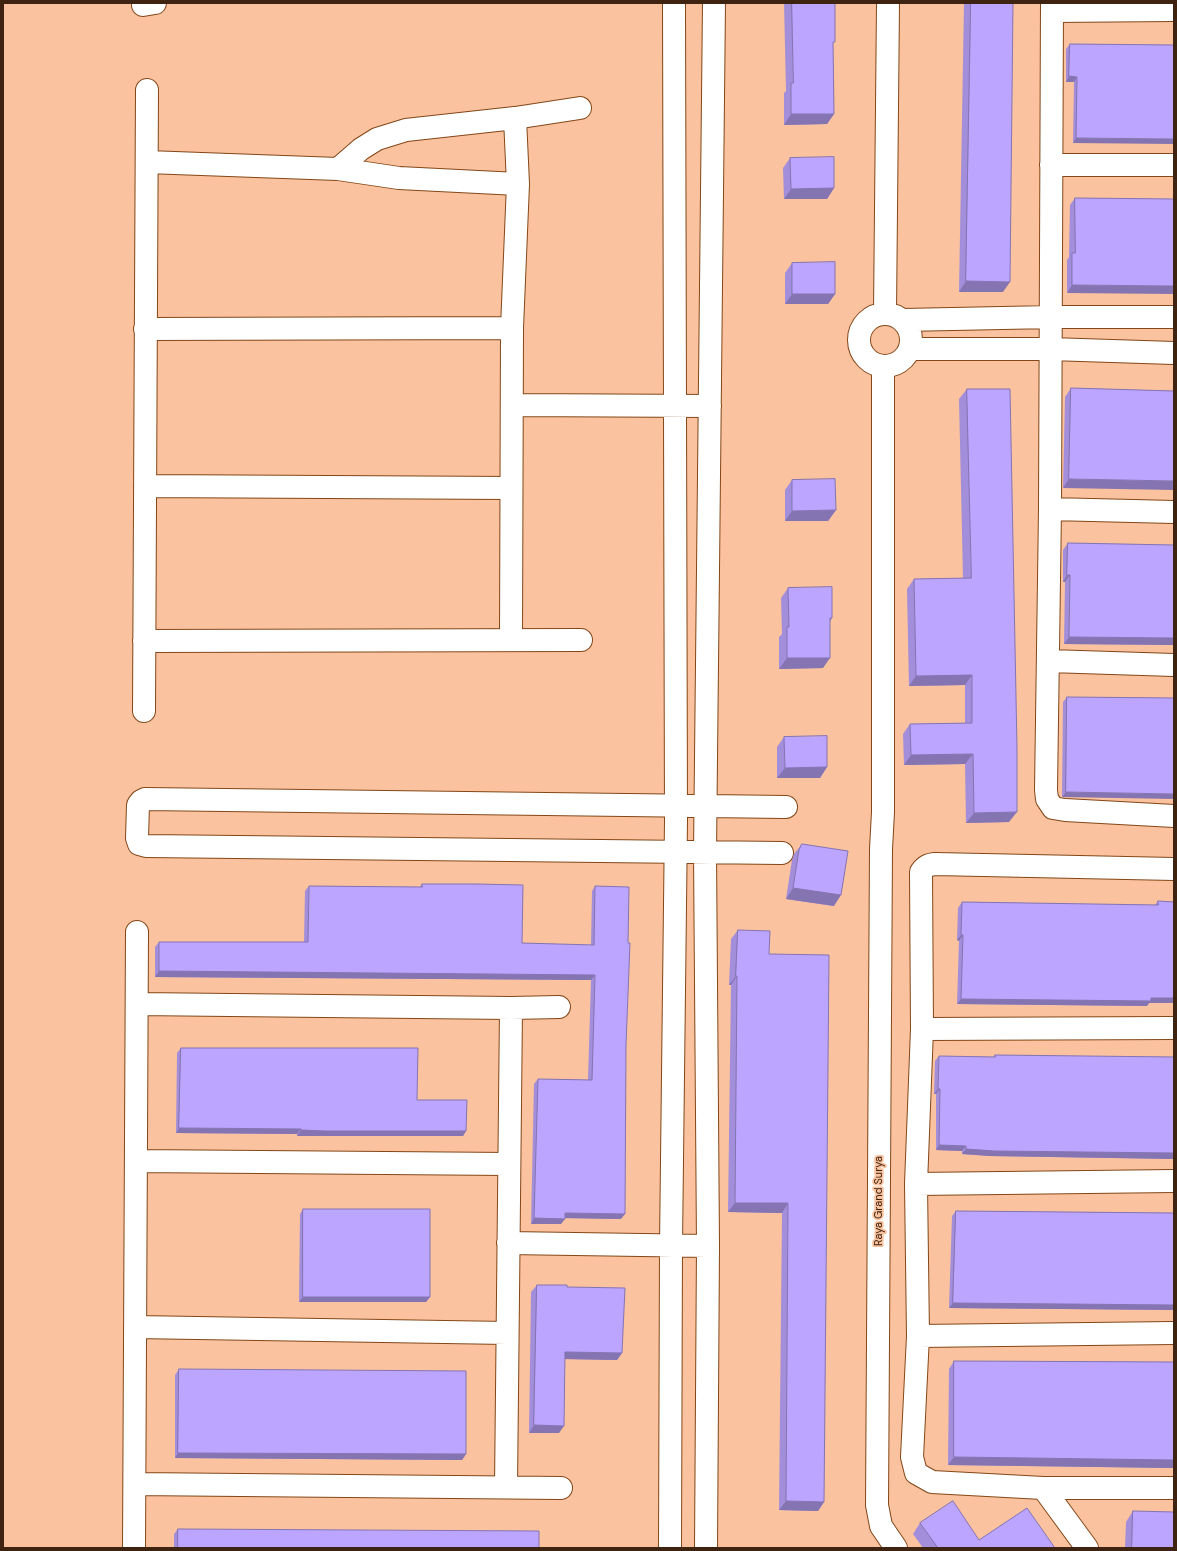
<!DOCTYPE html>
<style>
body{margin:0}
#map{position:relative;width:1177px;height:1551px;overflow:hidden;background:#fac29e;font-family:"DM Sans",sans-serif}
canvas{display:block}
.frame{position:absolute;inset:0;border:4px solid #3d2310;pointer-events:none}
</style>
<div id="map">
<canvas width="1177" height="1551"></canvas>
<div class="frame"></div>
</div>
<script>
const ctx = document.querySelector('canvas').getContext('2d');
ctx.lineJoin = 'round';
function strokePath(path, color, width, dash) {
  ctx.strokeStyle = color;
  ctx.lineWidth = width;
  ctx.lineCap = dash ? 'butt' : 'round';
  ctx.setLineDash(dash || []);
  ctx.stroke(path);
}
function fillPath(path, color) {
  ctx.fillStyle = color;
  ctx.fill(path, 'evenodd');
}
function drawText(font, color, halo, rows, align = 'center') {
  ctx.font = font + ' "DM Sans",sans-serif';
  ctx.lineWidth = 3.5;
  ctx.setLineDash([]);
  ctx.textBaseline = 'middle';
  ctx.strokeStyle = halo;
  ctx.fillStyle = color;
  for (const [text, x, y, turn = 0] of rows) {
    ctx.save();
    ctx.translate(x, y);
    ctx.rotate((+turn || 0) * Math.PI / 180);
    ctx.textAlign = isNaN(turn) ? turn : align;
    if (halo) ctx.strokeText(text, 0, 0);
    ctx.fillText(text, 0, 0);
    ctx.restore();
  }
}
const minor = new Path2D(`
 M1052,3L1050,509L1046,790L1047,799L1053,808L1065,810L1174,816
 M143,5L155,3
 M1052,11L1174,10
 M147,162L338,169L399,178L518,184
 M1051,165H1174
 M338,169L361,149L377,139L406,130L515,118L580,108
 M885,313L888,3
 M859 340a26 26 0 1 1 52 0a26 26 0 1 1-52 0Z
 M903,320L1052,317H1174
 M145,329L512,328
 M910,349H1050L1174,353
 M883,366V812L881,849L877,1505L881,1526L896,1548
 M512,405L710,406
 M145,486L511,488
 M1050,509L1174,512
 M511,640L512,328L518,184L515,118
 M144,641L581,640
 M1049,661L1174,665
 M144,711L147,90
 M782,853L146,846L139,844L137,838L138,805L141,801L145,799L786,807
 M1174,869L935,864C928,865 925,866 921,872L922,1029L916,1184L918,1336L912,1457L916,1473L932,1482L1043,1488H1174
 M137,1004L511,1008L559,1007
 M922,1029L1174,1028
 M136,1161L509,1164
 M916,1184L1174,1181
 M508,1243L708,1246
 M135,1327L507,1333
 M918,1336L1174,1333
 M135,1484L561,1488
 M506,1487L511,1008
 M1043,1488L1087,1548
 M134,1548L137,932
 M670,1548L671,1245L676,820L674,3
 M706,1548L708,1246L705,852L714,3`);
strokePath(minor, '#834718', 24);
strokePath(minor, '#fff', 22);
fillPath(new Path2D(`
 M784,3H835L833,45L834,114L827,124L784,125V93L786,91Z
 M964,3H1013L1003,292H959Z
 M1070,44L1174,45L1073,143L1074,82H1066V49Z
 M790,158L834,188L827,199H784L783,168Z
 M1075,198L1174,199L1067,293V260L1069,257L1070,205Z
 M792,263L835,294L828,304H785V273Z
 M1071,388L1174,391L1063,488L1065,397Z
 M967,389L1009,822L966,823L965,764L904,765L903,734L910,724L965,723V685L909,686L907,589L914,579L963,578L959,399Z
 M792,480L836,510L828,521H785V490Z
 M1068,543L1174,545V645L1064,644L1065,582H1063V550Z
 M788,588L832,618L830,622L823,668L779,669V637L782,634L781,598Z
 M1067,697L1174,698L1062,797L1063,702Z
 M784,737L827,767L820,778H777V747Z
 M802,844L834,906L786,899L792,860L794,854Z
 M422,884L522,943L591,945L592,891L595,886L626,1045L621,1219L565,1218L561,1224H531L534,1084L538,1079L588,1080L591,980L155,977V947L159,942H304L305,891L309,886L420,887Z
 M1158,901L1174,902V1003H1149L1147,1006L957,1004L959,941L957,940L958,908L962,902L1155,905Z
 M738,930L769,954L824,1502L818,1511L779,1510L782,1213L728,1212L731,985H729L731,939Z
 M181,1048L417,1100L466,1131L463,1136H297V1134L176,1133L177,1053Z
 M995,1055L1174,1057V1159L990,1156L962,1154V1151L936,1150V1094H934L935,1061L939,1056L993,1057Z
 M303,1209L430,1297L426,1302H299L300,1214Z
 M956,1211L1174,1213V1310L949,1308L952,1216Z
 M537,1285L567,1287L622,1353L617,1360L565,1359L559,1433H529L531,1292Z
 M954,1361L1174,1362V1468L948,1465L949,1369Z
 M179,1369L466,1454L462,1460L175,1458V1375Z
 M1133,1511L1174,1548H1125L1126,1522Z
 M920,1523L979,1540L1055,1548H923L913,1534Z
 M178,1529L539,1548H174V1534Z`), '#a28eda');
fillPath(new Path2D(`
 M1069,76L1077,77L1074,82H1066Z
 M791,114H834L827,124L784,125Z
 M1076,138L1174,139V144L1073,143Z
 M834,188L827,199H784L791,189Z
 M966,281L1010,282L1003,292H959Z
 M1072,285L1174,286V294L1067,293Z
 M792,294H835L828,304H785Z
 M1069,479L1174,481V490L1063,488Z
 M836,510L828,521H785L792,511Z
 M1067,575H1070L1065,582H1063Z
 M1069,637L1174,638V645L1064,644Z
 M787,658H830L823,668L779,669Z
 M972,675L965,685L909,686L916,676Z
 M973,754L965,764L904,765L911,755Z
 M827,767L820,778H777L785,768Z
 M1066,792L1174,794V799L1062,797Z
 M1017,812L1009,822L966,823L974,813Z
 M793,888L841,895L834,906L786,899Z
 M961,935H963L959,941L957,940Z
 M159,971L595,975L591,980L155,977Z
 M736,976H737L731,985H729Z
 M1151,998H1174V1003H1149L1147,1006L957,1004L961,999Z
 M938,1089H940L936,1094H934Z
 M179,1128L301,1129L297,1134L176,1133Z
 M301,1130L466,1131L463,1136H297Z
 M939,1145L966,1146L962,1151L936,1150Z
 M966,1149L1174,1153V1159L990,1156L962,1154Z
 M735,1203H788L782,1213L728,1212Z
 M565,1213L625,1214L621,1219L561,1218Z
 M534,1218L565,1219L561,1224H531Z
 M303,1297H430L426,1302H299Z
 M953,1303L1174,1305V1310L949,1308Z
 M565,1352L622,1353L617,1360L560,1359Z
 M534,1425L564,1426L559,1433H529Z
 M178,1453L466,1454L462,1460L175,1458Z
 M954,1457L1174,1460V1468L948,1465Z
 M786,1501L824,1502L818,1511L779,1510Z`), '#8474b2');
const building = new Path2D(`
 M792,3H835V42H833L834,114H791V83H793Z
 M971,3H1013L1010,282L966,281Z
 M1070,44L1174,45V139L1076,138L1077,77L1069,76Z
 M834,157V188L791,189L790,158Z
 M1075,198L1174,199V286L1072,285V253H1075Z
 M835,262V294H792V263Z
 M1071,388L1174,391V481L1069,479Z
 M967,389H1010L1017,748V812L974,813L973,754L911,755L910,724L972,723V675L916,676L914,579L971,578Z
 M835,479L836,510L792,511V480Z
 M1068,543L1174,545V638L1069,637L1070,575H1067Z
 M832,587V618H830V658H787V627H789L788,588Z
 M1067,697L1174,698V794L1066,792Z
 M827,736V767L785,768L784,737Z
 M802,844L848,851L841,895L793,888L799,850Z
 M422,884H477L523,885L522,943L594,945L595,886L629,887L628,943H630L626,1045L625,1214L565,1213V1219L534,1218L538,1079L592,1080L595,975L159,971V942H308L309,886L422,887Z
 M1158,901L1174,902V998H1151V1001L961,999L963,935H961L962,902L1158,905Z
 M738,930L770,931L769,954L829,955L824,1502L786,1501L788,1203H735L737,976H736Z
 M181,1048H418L417,1100H467L466,1131H325L301,1130V1129L179,1128Z
 M995,1055L1174,1057V1153L994,1151L966,1149V1146L939,1145L940,1089H938L939,1056L995,1057Z
 M303,1209H430V1297H303Z
 M956,1211L1174,1213V1305L953,1303Z
 M537,1285H567V1287L625,1288L622,1353L565,1352L564,1426L534,1425Z
 M954,1361L1174,1362V1460L954,1457Z
 M179,1369L466,1371V1454L178,1453Z
 M953,1501L979,1540L1027,1508L1055,1548H938L920,1523Z
 M1133,1511L1174,1512V1548H1132Z
 M178,1529L539,1531V1548H178Z`);
fillPath(building, '#bca5fe');
strokePath(building, '#8474b2', 1);
drawText('11px', '#3d2310', '#fac29e', [
 ["Raya Grand Surya",879,1201,-90]
]);
</script>
